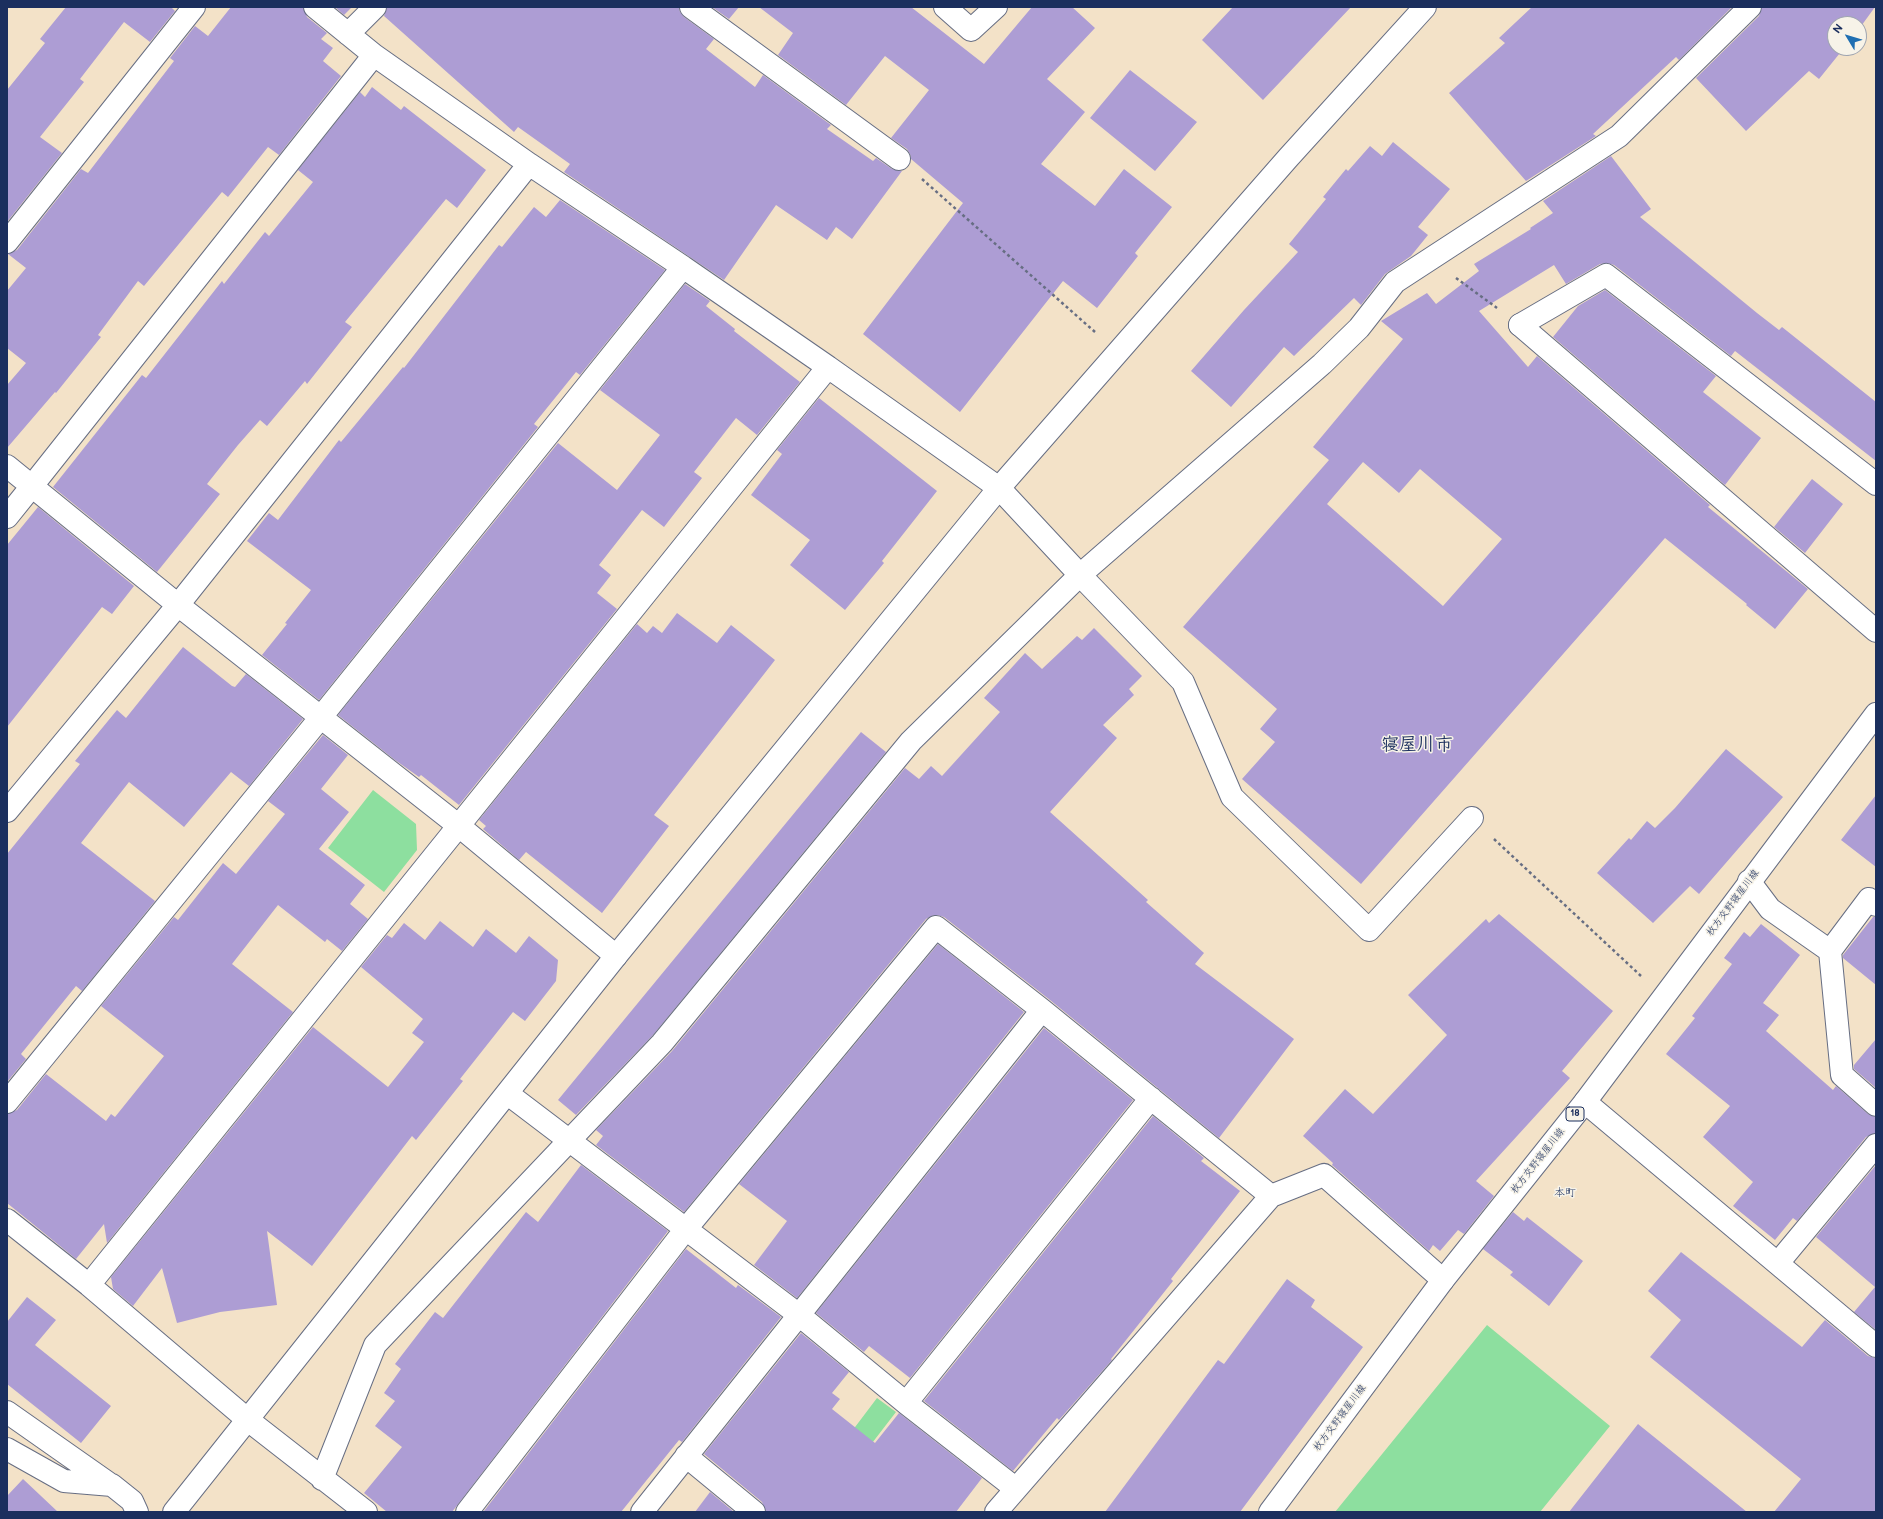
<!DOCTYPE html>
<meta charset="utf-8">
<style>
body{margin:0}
#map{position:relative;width:1883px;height:1519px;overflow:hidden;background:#f3e2c8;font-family:"Balsamiq Sans",sans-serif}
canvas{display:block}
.frame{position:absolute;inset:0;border:8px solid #1b2f5e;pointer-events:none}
.north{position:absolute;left:1827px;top:16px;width:40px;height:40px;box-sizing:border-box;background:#f7f3e8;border:1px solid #9fa5b1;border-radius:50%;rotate:308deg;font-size:11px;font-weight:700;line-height:16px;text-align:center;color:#1b2f5e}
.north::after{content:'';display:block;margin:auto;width:14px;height:18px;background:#1f6fb2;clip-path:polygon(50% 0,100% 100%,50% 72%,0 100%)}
</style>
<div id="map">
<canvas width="1883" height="1519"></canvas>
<div class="frame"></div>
<div class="north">N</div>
</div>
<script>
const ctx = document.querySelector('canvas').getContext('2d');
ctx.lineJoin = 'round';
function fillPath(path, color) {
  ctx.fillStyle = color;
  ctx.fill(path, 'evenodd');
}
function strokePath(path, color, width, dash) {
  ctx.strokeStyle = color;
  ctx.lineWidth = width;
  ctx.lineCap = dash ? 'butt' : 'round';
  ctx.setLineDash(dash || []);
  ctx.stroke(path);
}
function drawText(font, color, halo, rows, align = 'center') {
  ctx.font = font + ' "Balsamiq Sans","Klee One",sans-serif';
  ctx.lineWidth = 3;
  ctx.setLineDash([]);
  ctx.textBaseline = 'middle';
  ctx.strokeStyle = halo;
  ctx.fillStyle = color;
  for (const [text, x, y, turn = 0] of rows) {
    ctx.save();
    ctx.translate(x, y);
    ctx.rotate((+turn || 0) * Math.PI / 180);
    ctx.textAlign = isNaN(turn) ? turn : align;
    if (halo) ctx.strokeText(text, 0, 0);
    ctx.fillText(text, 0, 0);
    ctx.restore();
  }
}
fillPath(new Path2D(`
 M373,790L416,824L417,850L384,892L328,848Z
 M1487,1325L1610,1426L1540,1512H1335Z
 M877,1398L896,1412L859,1460L840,1447Z`), '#8ddf9f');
fillPath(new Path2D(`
 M66,7H171L175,11L150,42L124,22L80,79L84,82L40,137L62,153L7,222V90L45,43L40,39Z
 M231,7H303L307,17L327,33L321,39L333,48L323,61L341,76L279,155L268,147L228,197L222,192L144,286L138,281L98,335L101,337L56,393L55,392L7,448V385L26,363L7,348V291L26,268L8,254L17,250L81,169L88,173L174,61L170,58L195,26L208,36Z
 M335,7H352L344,15Z
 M387,7H679L680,12L684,17L714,39L706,49L755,87L763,75L831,125L827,129L873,161L876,158L892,169L902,171L852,239L836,227L827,240L776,205L724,280L564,172L570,164L518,127L514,132L384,16Z
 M712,7H739L729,19Z
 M759,7H911L984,64L1032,7H1072L1095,28L1047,79L1085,112L1041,164L1095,206L1124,169L1172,207L1135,253L1138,256L1097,308L1063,281L960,412L863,334L963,203L911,159L910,154L907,149L891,138L929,90L885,56L846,105L778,55L793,33Z
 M1233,7H1351L1263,100L1202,40Z
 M1532,7H1732L1679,60L1676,57L1593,134L1596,136L1526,181L1449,93L1505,43L1499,38Z
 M1762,7H1875L1859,29V24H1835V48H1844L1819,79L1809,71L1746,131L1696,78L1759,16Z
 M1130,70L1197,122L1155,171L1090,118Z
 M372,87L401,110L404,106L486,170L457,208L446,199L345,322L352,327L307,384L305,381L267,426L260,420L238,445L207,484L220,494L157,572L53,487L142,375L146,378L222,281L224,284L265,232L269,236L313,182L298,170L360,92L365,97Z
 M1393,142L1450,189L1418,227L1428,235L1411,256L1385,274L1361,305L1354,298L1294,356L1284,347L1231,407L1191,371L1244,310L1298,252L1289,244L1326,199L1323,197L1346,169L1348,171L1370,146L1382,156Z
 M1611,156L1651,209L1640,217L1757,313L1779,330L1782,327L1876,402V461L1735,351L1731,356L1614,265L1607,263L1600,264L1566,284L1554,265L1479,311L1528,367L1537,356L1710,505L1708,507L1808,589L1775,629L1746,605L1747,604L1665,538L1361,884L1242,779L1275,742L1260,729L1277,709L1183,627L1329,460L1313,447L1403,339L1381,321L1427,293L1436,304L1479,271L1474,264L1531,229L1530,228L1553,213L1543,201ZM1363,462L1399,493L1420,469L1502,539L1443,606L1327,504Z
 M560,200L665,270L580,375L576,372L534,424L538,427L319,700L262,655L287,624L285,623L311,590L247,541L269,513L278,520L339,440L341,442L403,367L404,368L499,245L502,247L534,207L546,217Z
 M685,284L710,301L706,306L735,329L734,331L800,382L757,435L736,418L694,472L702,478L664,527L642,510L599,565L611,575L597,593L617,609L459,805L421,775L419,777L395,760L338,715L558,443L617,490L660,435L600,390Z
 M1605,290L1716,376L1703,392L1761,438L1725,485L1553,337L1578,306Z
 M819,398L937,491L882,561L884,563L845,610L790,565L810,540L751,495L782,454L777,450Z
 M1812,479L1843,504L1805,553L1774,527Z
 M38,507L134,586L112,614L102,607L7,727V545Z
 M677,613L717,643L731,625L775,660L654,815L669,826L602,913L526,852L519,860L483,829L486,826L479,820L637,624L647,633L653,626L662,633Z
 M1094,628L1142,676L1129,689L1134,695L1103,725L1117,738L1050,812L1148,900L1146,902L1204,953L1195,964L1294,1039L1219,1138L1050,1000L944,917L937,915L931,916L926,919L684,1212L596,1145L603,1136L596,1130L672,1051L905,768L919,779L931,766L942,776L1000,712L984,698L1025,653L1042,669L1077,636L1082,640Z
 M183,647L232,686L235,687L246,674L303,719L249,786L231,772L184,827L129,782L81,843L155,901L82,991L76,986L21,1054L26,1059L7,1082V854L80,764L75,761L117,710L126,718Z
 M861,732L886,752L653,1035L576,1115L558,1100Z
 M323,735L348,755L321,789L349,812L319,849L365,885L350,904L368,919L342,951L327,939L325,942L278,905L232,964L293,1012L107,1243L104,1224L76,1259L7,1203V1114L17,1110L46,1074L106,1121L111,1114L115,1117L164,1056L101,1006L174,917L178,920L223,863L236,874L285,814L268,801Z
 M1726,749L1783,797L1699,894L1690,886L1653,923L1597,873L1629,838L1631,840L1647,821L1655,828L1675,808Z
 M1876,795V867L1841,840Z
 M1499,914L1613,1011L1562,1071L1570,1078L1476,1181L1494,1196L1464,1234L1458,1230L1440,1251L1433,1245L1429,1251L1332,1165L1333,1163L1303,1136L1345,1089L1373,1114L1447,1035L1408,995L1486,919L1489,923Z
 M1873,917H1876V985L1843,958V955Z
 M440,921L473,947L486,929L516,953L529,936L558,960L556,981L525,1021L513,1012L460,1079L463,1081L416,1140L412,1136L312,1266L267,1231L277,1305L220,1312L177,1323L162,1268L133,1306L113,1289L111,1277L313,1027L388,1087L424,1042L412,1033L423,1019L361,967L387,935L392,938L404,923L425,940Z
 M1761,924L1800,955L1763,1003L1779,1015L1766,1031L1833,1090L1836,1086L1868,1114L1876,1117V1133L1866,1137L1797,1221L1793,1218L1775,1240L1733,1206L1753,1182L1703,1137L1730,1106L1666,1054L1695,1018L1692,1016L1732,964L1724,958L1744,932L1750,937Z
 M938,944L1024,1012L797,1298L754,1265L787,1221L739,1184Z
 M1044,1028L1133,1100L910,1378L869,1346L864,1352L816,1313Z
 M1876,1039V1088L1854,1069V1065Z
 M1153,1116L1204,1158L1201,1161L1240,1191L1171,1279L1173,1281L1111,1359L1112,1360L1059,1420L1057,1418L1013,1471L924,1401Z
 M581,1165L668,1231L452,1512H387L364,1493L402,1447L375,1426L395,1401L384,1393L401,1369L395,1364L435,1312L443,1318L526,1212L538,1222Z
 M1876,1165V1330L1854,1312L1875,1287L1816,1237Z
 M1513,1212L1524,1221L1527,1217L1583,1261L1549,1306L1510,1275L1513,1272L1483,1249Z
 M686,1249L736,1288L738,1285L781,1317L682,1442L679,1440L621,1512H485L484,1511Z
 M1681,1252L1802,1347L1825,1320L1868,1356L1876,1358V1512H1774L1801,1479L1650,1357L1681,1320L1648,1291Z
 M1287,1279L1315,1300L1311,1307L1363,1347L1240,1512H1105L1218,1360L1224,1364Z
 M27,1297L56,1320L35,1345L111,1406L81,1443L7,1384V1322Z
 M801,1333L849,1372L832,1393L840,1399L832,1409L875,1443L899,1413L982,1478L956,1512H766L762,1502L704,1454Z
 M1638,1424L1747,1512H1569Z
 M23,1479L58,1512H7V1496Z
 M710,1492L734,1512H695Z`), '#ad9dd4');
const lane = new Path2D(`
 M1520,325L1606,275L1876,484
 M1080,575L1183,682L1232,797L1369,930L1472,818
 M1778,1263L1876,1145`);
const street = new Path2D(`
 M315,7L374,55
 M691,7L899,159
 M945,7L971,30L996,7
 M348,34L375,7
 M7,242L194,7
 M1520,325L1876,631
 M7,466L178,605L529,164L374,55L32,486L7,517
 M1080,575L1322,364L1359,328L1395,282L1619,136L1750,7
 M7,811L178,605L459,826L616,956
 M1749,881L1770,909L1830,951L1842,1075L1876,1105
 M1830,951L1869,899L1876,905
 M508,1094L799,1315L906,1403L1015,1488
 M7,1102L321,717L683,267L529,164
 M1585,1102L1876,1346
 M7,1220L89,1285L248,1420L366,1512
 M89,1285L828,367L683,267
 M906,1403L1151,1098
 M7,1412L111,1485
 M7,1449L64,1481L112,1485L132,1501L137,1512
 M686,1456L754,1512
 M322,1479L375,1345L662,1043L911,741L1080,575L999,488L828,367
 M467,1512L685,1230L936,927L1042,1010L1271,1196L1324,1175L1443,1280
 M642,1512L1042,1010
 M996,1512L1271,1196`);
const secondary = new Path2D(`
 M174,1512L616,956L999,488L1288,158L1425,7`);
const primary = new Path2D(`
 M1270,1512L1443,1280L1585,1102L1876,714`);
strokePath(lane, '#676e83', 24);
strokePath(street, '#676e83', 24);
strokePath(secondary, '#676e83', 24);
strokePath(primary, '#676e83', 24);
strokePath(new Path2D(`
 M922,179L1095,332
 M1456,278L1497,308
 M1494,839L1641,976`), '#676e83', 2.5, [3, 3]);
strokePath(lane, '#fff', 22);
strokePath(street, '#fff', 22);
strokePath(secondary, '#fff', 22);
strokePath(primary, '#fff', 22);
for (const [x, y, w] of [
 [1575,1114,18]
]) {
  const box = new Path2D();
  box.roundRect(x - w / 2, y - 7, w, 14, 3);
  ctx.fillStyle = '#f7f3e8';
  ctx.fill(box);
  strokePath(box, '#1b2f5e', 1);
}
drawText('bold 9px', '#1b2f5e', null, [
 ["18",1575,1114]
]);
drawText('10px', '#1b2f5e', '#f7f3e8', [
 ["枚方交野寝屋川線",1733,903,-53],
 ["枚方交野寝屋川線",1538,1161,-52],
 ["枚方交野寝屋川線",1340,1418,-53]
]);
drawText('11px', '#1b2f5e', '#f7f3e8', [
 ["本町",1565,1193]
]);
drawText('bold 18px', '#1b2f5e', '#f7f3e8', [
 ["寝屋川市",1417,745]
]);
</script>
